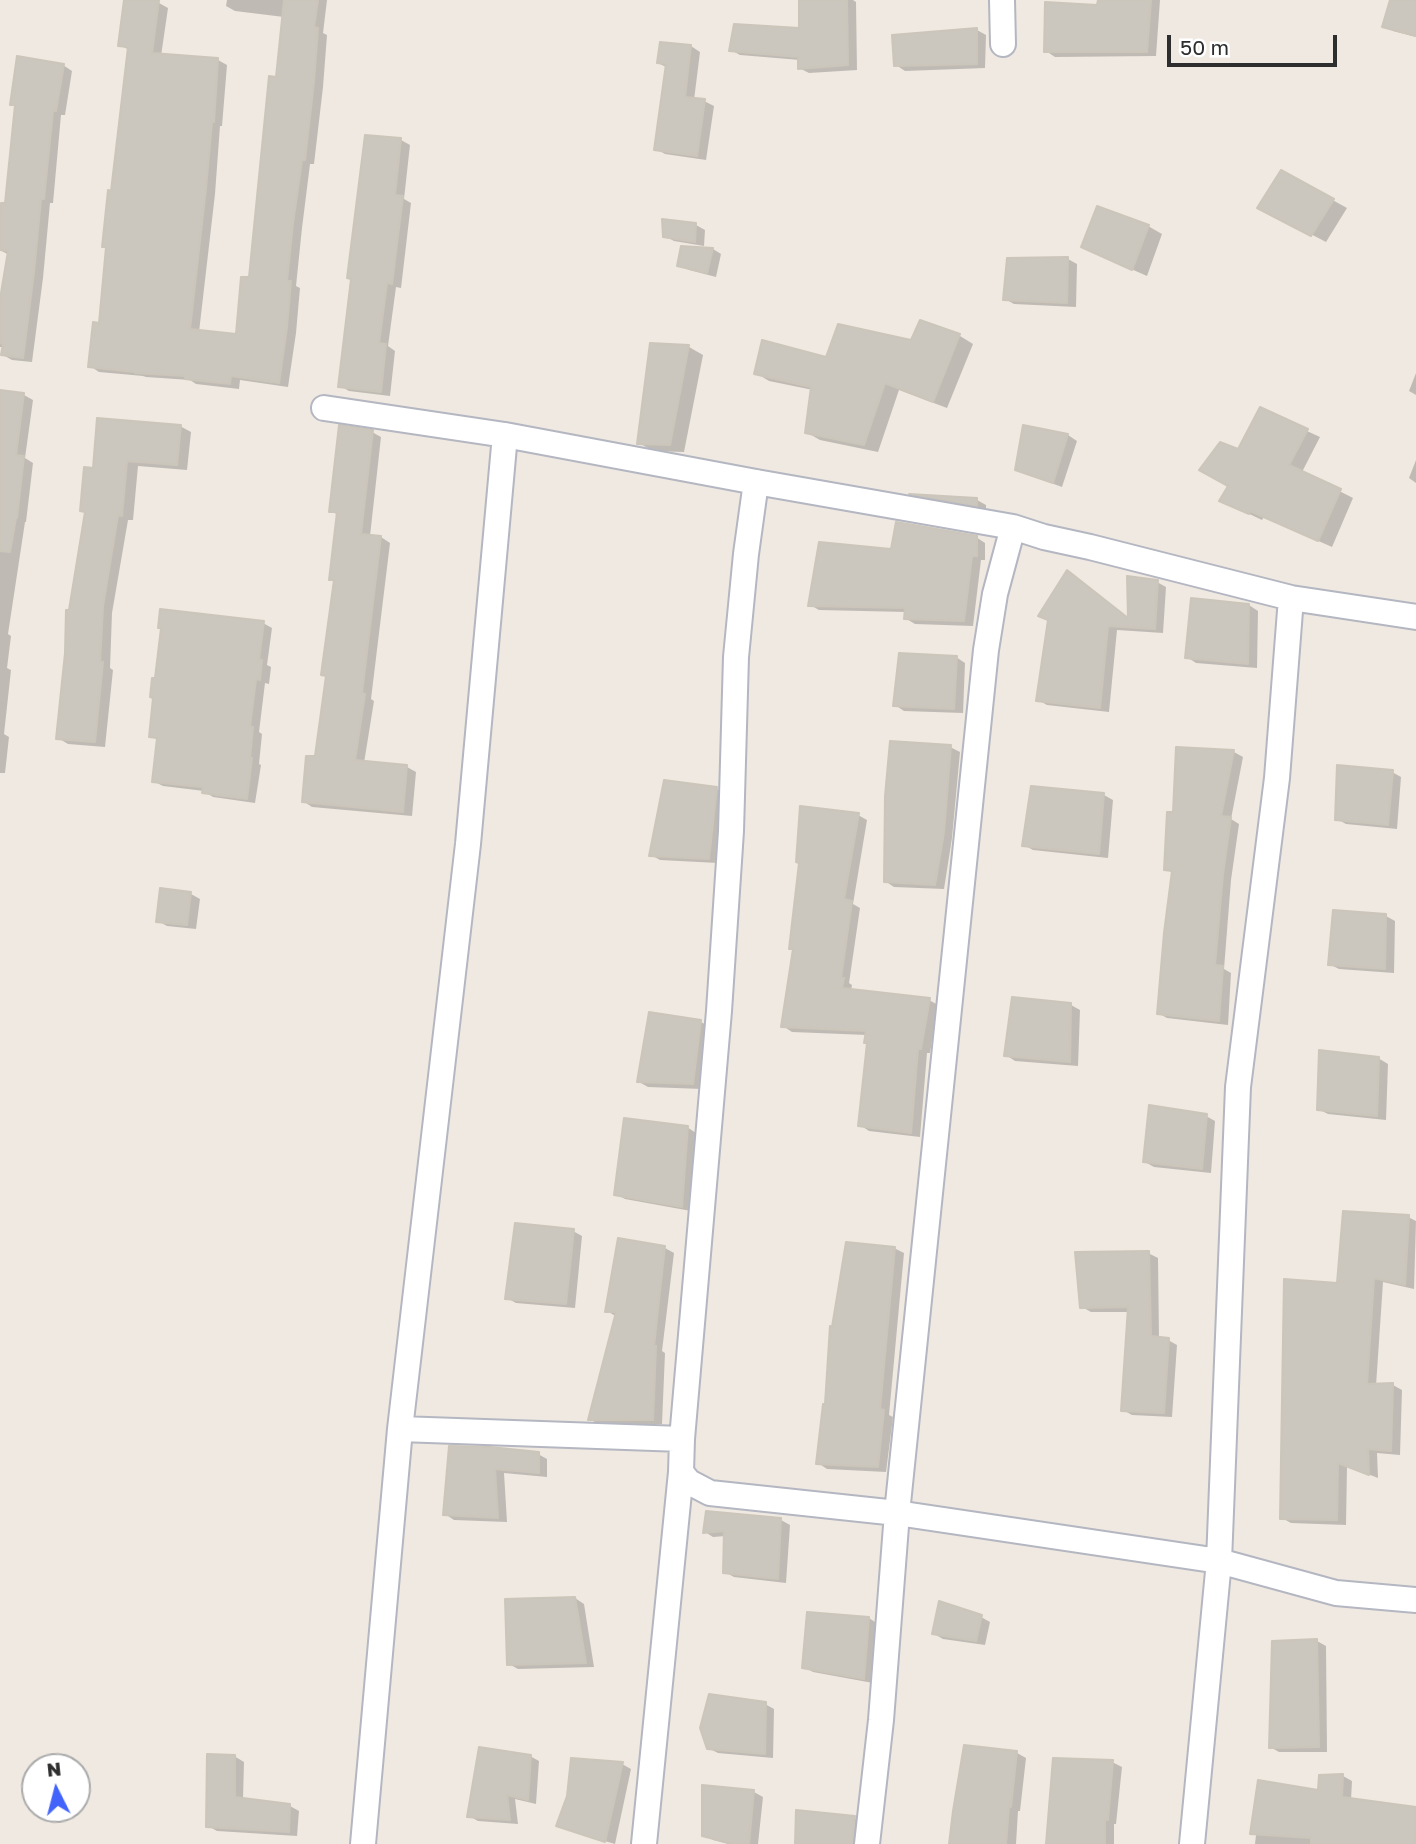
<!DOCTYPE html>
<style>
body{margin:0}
#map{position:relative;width:1416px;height:1844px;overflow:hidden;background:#efe9e1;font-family:"Golos Text",sans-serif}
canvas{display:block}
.north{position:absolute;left:21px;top:1753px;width:70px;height:70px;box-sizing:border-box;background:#fff;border:2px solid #ababab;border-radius:50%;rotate:354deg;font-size:19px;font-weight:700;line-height:28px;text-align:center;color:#2e2e2e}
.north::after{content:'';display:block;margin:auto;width:24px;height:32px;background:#4264fb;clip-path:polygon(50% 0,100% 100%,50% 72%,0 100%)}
.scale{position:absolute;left:1167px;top:35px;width:170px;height:32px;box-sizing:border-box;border:4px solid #2e2e2e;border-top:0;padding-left:9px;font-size:21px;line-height:24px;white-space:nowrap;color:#2e2e2e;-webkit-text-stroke:5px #fff;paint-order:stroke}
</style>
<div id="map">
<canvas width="1416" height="1844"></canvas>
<div class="north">N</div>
<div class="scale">50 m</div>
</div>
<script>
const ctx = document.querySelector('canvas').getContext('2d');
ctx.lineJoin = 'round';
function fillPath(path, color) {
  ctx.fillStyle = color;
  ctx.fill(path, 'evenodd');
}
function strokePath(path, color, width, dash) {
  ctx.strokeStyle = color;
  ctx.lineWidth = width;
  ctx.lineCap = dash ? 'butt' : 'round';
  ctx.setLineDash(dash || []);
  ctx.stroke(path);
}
fillPath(new Path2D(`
 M126,0L159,3L168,8L161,56L218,60L227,65L222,126H220L215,194L199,332L238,336L250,279L277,79L284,17L235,11L226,6L227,0H327L323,33L327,35L323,87L314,164H310L302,228L296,286L300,288L296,333L288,387L240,380L239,389L196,384L190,380L146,377L143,376L99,372L90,366L101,325L113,193L129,50L120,45Z
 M801,0H853L856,2L857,70L809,73L799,68L800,60L740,55L731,50L800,30Z
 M1100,0H1160L1156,56L1055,57L1046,51L1099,7Z
 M1392,0H1416V37L1393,31L1384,26Z
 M977,30L986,35L985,68L905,71L896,65Z
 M691,46L700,52L694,100L704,101L714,106L706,160L665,154L656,149L668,68L658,63Z
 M63,65L72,71L65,115H61L53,203H50L43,278L32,362L12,360L3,355L4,347H0V310L9,255L0,250V235L7,205L16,106L12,104Z
 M401,140L410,145L404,199L411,203L401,288L396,287L388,346L395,351L390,396L349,391L340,386Z
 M1282,172L1347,208L1326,242L1274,215Z
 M696,225L705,230L704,246L674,241L665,236Z
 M1148,226L1162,234L1147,276L1097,254Z
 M713,249L721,254L716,277L689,270L679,265Z
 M1068,259L1077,264L1076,307L1014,304L1005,299Z
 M921,322L960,336L973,344L947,408L899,390L878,452L820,440L806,432L813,390L769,381L756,373L912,342Z
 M651,345L689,347L703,355L684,452L653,451L639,443Z
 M1416,373V395L1409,391Z
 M0,393L24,395L33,400L25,458L33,463L26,522H25L8,634L11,636L7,668L11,670L4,734L9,737L5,773H0Z
 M1261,410L1320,437L1302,472L1353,498L1332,547L1264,517L1262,520L1222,501L1230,485L1239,451Z
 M180,426L191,432L187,470L138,466L133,520H128L112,613L110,668L113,670L105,747L68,744L58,738L71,612L86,513L81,510L95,470Z
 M1024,427L1068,435L1077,441L1062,487L1026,474L1017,469Z
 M372,432L381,437L370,536L381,537L390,543L371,699L374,701L364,763L407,767L416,772L412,816L312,807L303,801L316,758L328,677L323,674L336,582L331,579L338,515L331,511Z
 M1416,460V483L1409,478Z
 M916,496L977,500L986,505V510L920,498Z
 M976,537L985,543V560H981L973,626L915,624L905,618L906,612L819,610L810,605L893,551Z
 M1157,582L1166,587L1163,633L1117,630L1109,712L1047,705L1038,700L1050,621L1130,620Z
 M1249,605L1258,611L1257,668L1196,663L1187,657Z
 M263,623L272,628L267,665L271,667L269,684L265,683L259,732L262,734L259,764L261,765L255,803L213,797L204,791L163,786L153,781L158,740L151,736Z
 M956,657L965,663L963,713L904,711L895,705Z
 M950,747L960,752L952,838L944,889L894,887L885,881Z
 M1178,749L1234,752L1243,757L1231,819L1239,824L1231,880L1224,969L1231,973L1228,1025L1167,1018L1158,1013L1173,873L1166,869L1175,814Z
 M1392,772L1401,777L1397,829L1346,824L1337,819Z
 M666,782L717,789L726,794L718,863L660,860L651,855Z
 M1104,795L1113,800L1108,858L1033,850L1024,845Z
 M858,815L867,820L853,904L860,908L849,983L852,985L851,991L929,1000L938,1005L930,1053H927L920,1137L869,1131L860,1125L869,1044L867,1035L792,1032L783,1026L795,951L791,948Z
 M191,894L200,899L196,929L167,926L158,921Z
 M1386,916L1395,921L1394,973L1339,969L1329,964Z
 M1071,1005L1080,1010L1078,1066L1015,1061L1006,1055Z
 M701,1022L710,1027L702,1089L648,1087L639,1082Z
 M1378,1058L1388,1064L1386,1120L1328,1114L1318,1109Z
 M1206,1116L1215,1121L1211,1173L1154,1167L1145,1162Z
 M687,1127L696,1133L691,1211L625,1199L616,1194Z
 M1408,1217L1416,1221L1414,1289L1383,1282L1376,1386L1393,1385L1402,1390L1400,1455L1377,1453L1378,1478L1347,1466L1346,1525L1291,1523L1282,1518L1339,1285Z
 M573,1231L582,1236L575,1308L516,1303L507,1298Z
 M665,1248L674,1253L662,1351L665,1353L662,1424L599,1425L590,1419L617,1317L607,1311Z
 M894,1248L904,1253L889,1415L893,1417L886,1472L827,1469L818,1463L827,1406Z
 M1148,1253L1158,1258L1159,1339L1168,1340L1177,1345L1172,1417L1132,1415L1123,1410L1129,1312H1091L1082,1307Z
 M450,1447L538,1454L547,1459V1477L504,1473L507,1522L454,1520L445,1514Z
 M781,1520L790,1525L786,1583L734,1577L725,1572L726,1536L713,1537L705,1532Z
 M575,1598L584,1604L594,1667L518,1669L509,1664Z
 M981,1617L990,1622L985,1645L943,1639L934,1634Z
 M869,1618L878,1624L873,1683L813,1672L804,1667Z
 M1317,1641L1326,1646L1327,1752H1279L1270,1747Z
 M765,1704L774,1709L773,1758L718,1753L708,1748Z
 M1017,1753L1026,1758L1020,1811H1018L1016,1844H951Z
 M234,1756L244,1762L243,1799L290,1806L299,1811L297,1836L217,1831L208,1826Z
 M530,1756L539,1761L536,1804L515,1799L518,1824L478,1821L469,1816Z
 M1112,1762L1122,1767L1116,1824H1114V1844H1047Z
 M622,1764L631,1769L615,1844L567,1830L558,1825Z
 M1343,1776L1352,1781L1351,1800L1416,1809V1844H1255L1256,1835L1252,1833Z
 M754,1792L763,1797L758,1844H728L713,1840L704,1835Z
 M854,1818L863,1823L861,1844H797Z`), '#0003');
const building = new Path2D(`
 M124,0H159L152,53L218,58L214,122H212L206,188L190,329L236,334L241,277H249L269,76L276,77L284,0H318L314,27L318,28L314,81L305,160H302L293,223L287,281H291L287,327L279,383L231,376L230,384L185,379V376L135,373V372L88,367L93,322L99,323L106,247H102L108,190L111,191L128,47L118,46Z
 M799,0H847L848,65L798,69V57L729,51L734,24L799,28Z
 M1098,0H1151L1147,52H1044L1045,2L1097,5Z
 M1390,0H1416V36L1382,27Z
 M977,28V64L894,66L892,35Z
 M660,42L691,45L685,97L705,99L697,156L654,150L666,64L657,63Z
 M17,56L64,64L56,111H53L44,199H41L34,272L23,358L1,355L3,344L0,343V299L8,251L0,250V216L1,203H5L15,105H10Z
 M365,135L401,138L395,195L403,196L392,284L387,283L379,343L386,344L381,392L338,387L351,279L347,278Z
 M1281,170L1334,199L1311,236L1257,208Z
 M1097,206L1149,225L1132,270L1081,247Z
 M662,219L696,223L695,242L663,237Z
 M681,246L713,248L707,273L677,266Z
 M1068,257L1067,303L1003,300L1007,258Z
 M920,320L960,334L933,402L885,383L864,445L805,433L811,387L754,374L762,340L826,357L838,324L911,340Z
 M650,343L689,345L670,445L637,444Z
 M0,390L24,393L16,455L24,456L17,518H16L10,552L0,551Z
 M1260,407L1308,429L1289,465L1341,489L1318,541L1250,511L1249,514L1219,501L1228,486L1199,470L1220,442L1238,449Z
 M97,418L181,425L177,465L127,461L122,516L118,515L103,606L100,662H103L95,742L56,739L65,653L66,610H69L85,512L80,511L84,467L93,468Z
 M339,425L373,430L361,534L381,536L362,693L365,694L355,760L407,765L403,812L302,802L306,756H315L326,676L321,675L334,580H329L337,512H329Z
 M1023,425L1068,434L1053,483L1015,470Z
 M909,494L977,498V506Z
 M896,522L977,536V556H972L964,621L904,619L905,608L808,606L819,542L891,549Z
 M1067,570L1128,618L1127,576L1158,580L1155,629L1108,626L1100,708L1036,701L1048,620L1038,616Z
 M1191,598L1249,604L1248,664L1185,658Z
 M160,609L264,621L259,660H262L260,680L256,679L250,726L253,727L250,758H252L247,799L202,793L203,787L152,782L157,738L149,737L153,698L150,697L152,678H155L161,628H158Z
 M899,653L957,656L954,709L893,706Z
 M890,741L951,745L944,832L935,885L884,882L885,796Z
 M1176,747L1234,750L1221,816L1231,817L1223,874L1215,965L1223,966L1219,1021L1157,1014L1164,933L1172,871L1164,870L1167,812H1173Z
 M1337,765L1393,770L1388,825L1335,820Z
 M664,780L717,787L709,859L649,856Z
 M1031,786L1104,793L1099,854L1022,846Z
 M800,806L859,813L844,899L852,901L841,978H844L842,988L930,998L921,1049H918L911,1133L858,1126L867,1043H864L866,1031L781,1027L793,949H789L799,863L796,862Z
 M160,888L191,892L187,925L156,922Z
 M1333,910L1386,914L1385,969L1328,965Z
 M1012,997L1071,1003L1070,1062L1004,1056Z
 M649,1012L701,1020L693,1084L637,1082Z
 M1319,1050L1379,1057L1377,1116L1317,1110Z
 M1149,1105L1207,1114L1202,1169L1143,1162Z
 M624,1118L688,1126L682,1207L614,1195Z
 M1343,1211L1409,1215L1405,1285L1374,1278L1367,1384L1393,1383L1391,1451L1368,1449L1369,1475L1338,1463L1337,1520L1280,1519L1284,1279L1337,1283Z
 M515,1223L574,1229L566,1304L505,1299Z
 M618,1238L665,1246L654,1346H656L653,1420H588L616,1312H605Z
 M846,1242L895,1247L880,1409L884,1410L878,1467L816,1464L823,1404H825L830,1326L832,1327Z
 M1149,1251L1151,1336L1169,1338L1164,1413L1121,1411L1128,1307L1080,1308L1075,1252Z
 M449,1446L490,1447L539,1452V1473L495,1469L498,1518L443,1515Z
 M706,1511L781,1518L778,1579L723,1573L724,1531L703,1533Z
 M575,1597L586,1663L507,1665L505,1599Z
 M939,1601L982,1615L976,1641L932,1634Z
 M807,1612L869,1617L864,1679L802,1668Z
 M1317,1639L1319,1747L1269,1748L1272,1641Z
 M709,1694L766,1702L765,1754L707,1749L700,1728Z
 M964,1745L1017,1751L1011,1807H1009L1006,1844H949L953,1811Z
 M479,1747L531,1755L528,1800L507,1795L510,1820L467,1817Z
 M207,1754L235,1755V1797L290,1804L289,1832L206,1827Z
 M571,1758L623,1762L605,1842L556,1826L567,1796Z
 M1053,1758L1113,1760L1108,1820H1105V1844H1046Z
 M1343,1774L1342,1797L1416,1807L1415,1844H1311V1838L1250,1834L1258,1780L1318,1790L1319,1775Z
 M702,1785L754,1790L749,1844H734L702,1836Z
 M796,1810L855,1816L852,1844H795Z`);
fillPath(building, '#cbc7bf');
strokePath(building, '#cbc5ba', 2);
const minor = new Path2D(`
 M1002,0L1003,44
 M324,408L505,435L756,482L1013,527L1044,537L1090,547L1291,598L1277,778L1238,1087L1219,1561L1192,1844
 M756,482L746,554L736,657L731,831L719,1011L682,1439L681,1472L689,1482L710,1493L897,1513L1219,1561L1336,1593L1416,1600
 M1291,598L1416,617
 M400,1429L682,1439
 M363,1844L400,1429L468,844L505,435
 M644,1844L681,1472
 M867,1844L881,1720L897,1513L986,650L995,594L1013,527`);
strokePath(minor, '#b4b7c1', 28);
strokePath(minor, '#fff', 24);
</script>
